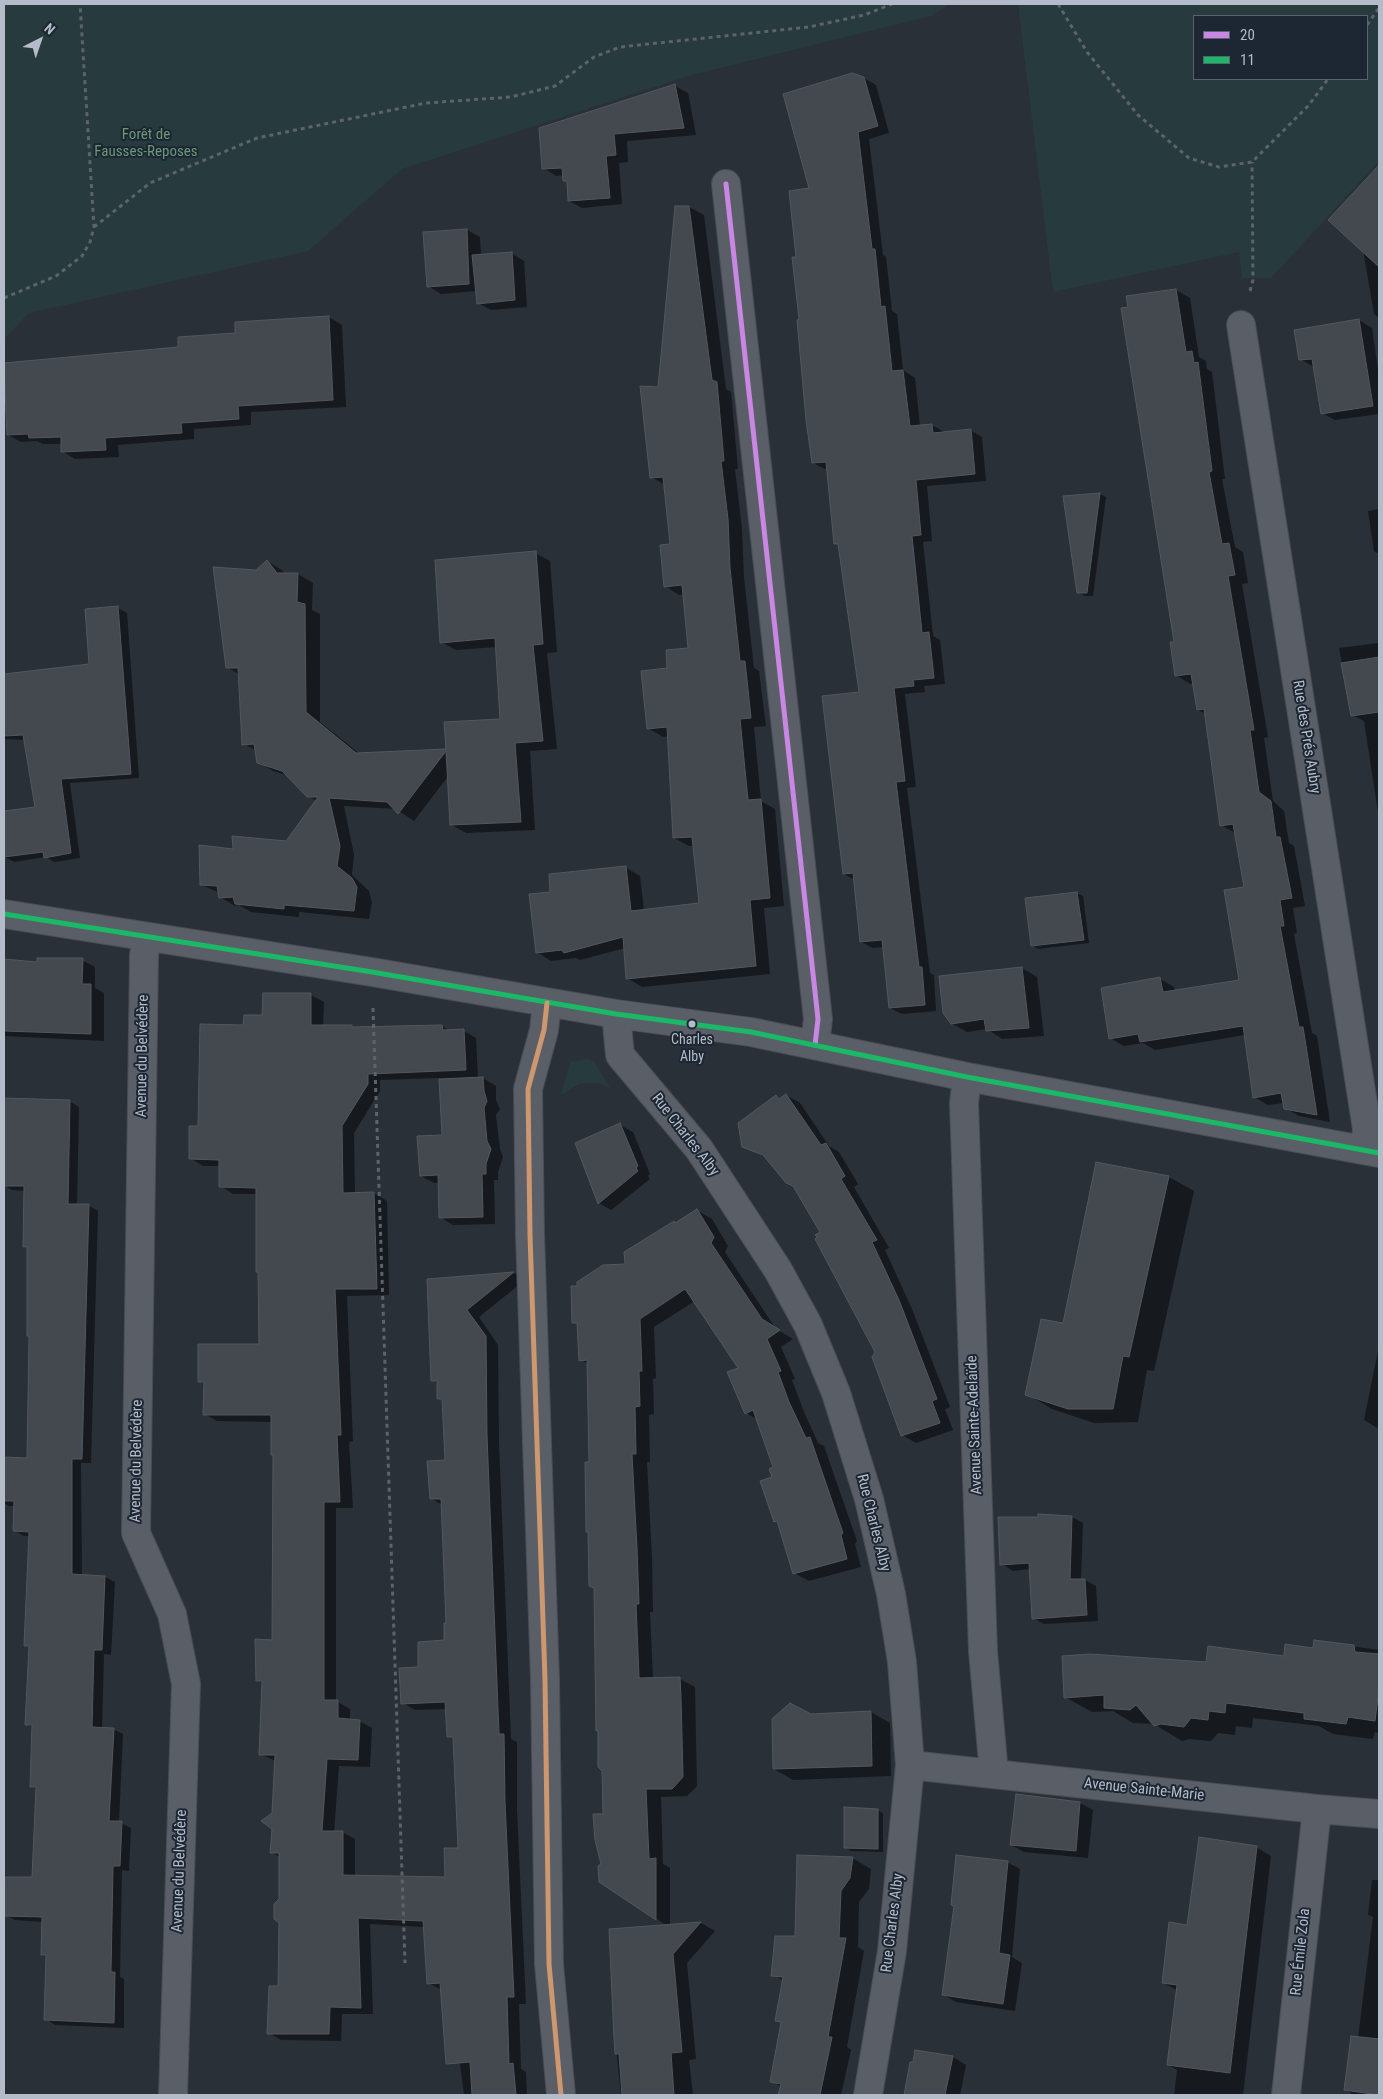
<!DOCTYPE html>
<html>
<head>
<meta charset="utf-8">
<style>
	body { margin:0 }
	#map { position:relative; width:1383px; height:2099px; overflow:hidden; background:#2a3038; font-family:"Roboto Condensed",sans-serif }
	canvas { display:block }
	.frame { position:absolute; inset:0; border:5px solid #b4bcc9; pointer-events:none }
	.legend { position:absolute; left:1193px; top:15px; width:175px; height:65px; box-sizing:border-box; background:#1d2633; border:1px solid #59626f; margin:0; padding:6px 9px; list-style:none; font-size:15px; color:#b4bcc9 }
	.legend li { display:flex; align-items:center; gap:10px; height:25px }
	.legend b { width:25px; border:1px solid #59626f }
	.north { position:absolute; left:15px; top:15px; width:50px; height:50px; -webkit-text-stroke:4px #1d2633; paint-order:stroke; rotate:41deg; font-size:14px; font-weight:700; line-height:20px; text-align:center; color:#b4bcc9 }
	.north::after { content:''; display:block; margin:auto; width:18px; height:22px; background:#b4bcc9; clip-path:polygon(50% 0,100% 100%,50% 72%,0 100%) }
</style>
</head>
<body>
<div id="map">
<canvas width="1383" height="2099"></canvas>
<div class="frame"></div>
<ul class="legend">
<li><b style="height:6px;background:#c787e3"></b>20</li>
<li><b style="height:6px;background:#1ab867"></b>11</li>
</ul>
<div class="north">N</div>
</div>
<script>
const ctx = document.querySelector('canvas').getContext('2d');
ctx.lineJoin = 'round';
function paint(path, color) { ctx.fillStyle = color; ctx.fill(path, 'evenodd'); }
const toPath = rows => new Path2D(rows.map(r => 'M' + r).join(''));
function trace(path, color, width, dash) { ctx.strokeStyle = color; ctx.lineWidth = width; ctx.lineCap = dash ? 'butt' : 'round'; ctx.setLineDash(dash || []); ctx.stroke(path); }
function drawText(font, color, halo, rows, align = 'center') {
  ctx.font = font + ' "Roboto Condensed",sans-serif'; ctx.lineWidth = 4; ctx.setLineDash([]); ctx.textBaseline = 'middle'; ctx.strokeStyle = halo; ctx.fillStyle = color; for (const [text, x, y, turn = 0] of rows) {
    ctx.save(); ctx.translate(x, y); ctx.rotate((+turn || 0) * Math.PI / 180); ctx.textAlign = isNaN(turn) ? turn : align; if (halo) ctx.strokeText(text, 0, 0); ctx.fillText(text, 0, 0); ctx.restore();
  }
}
paint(toPath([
	[4,4,949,4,931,16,692,75,402,169,308,251,29,313,4,339],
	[1018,4,1379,4,1379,161,1271,278,1242,278,1239,252,1053,292],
	[1194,16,1367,16,1367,79,1194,79],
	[587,1059,594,1061,610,1088,598,1083,581,1083,561,1095,570,1062]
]), '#273a3e');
paint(toPath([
	[864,78,876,85,889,133,869,139,883,255,886,257,892,311,897,314,903,370,915,378,920,426,932,425,944,432,970,430,982,437,986,481,927,486,932,541,923,542,933,636,940,640,945,684,924,686,925,692,905,694,916,787,907,788,930,973,934,975,936,1011,902,1014,890,1008,884,947,873,948,861,942,855,880,844,874,861,693,840,546,835,544,828,469,825,469,813,463,798,258,810,189],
	[675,86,688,93,696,135,627,141,628,162,619,163,622,204,582,208,569,201,568,182,564,180,564,175,556,176,544,168],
	[1379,166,1379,318,1374,314,1363,250,1330,220],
	[676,207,689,207,704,215,726,389,731,392,738,469,735,469,742,529,744,577,754,668,759,671,766,726,754,727,761,801,775,809,784,906,764,908,770,974,642,987,627,978,625,948,580,960,576,958,551,961,537,952,551,893,625,867,640,876,644,910,700,904,694,846,689,846,674,838,669,736,663,737,648,728,669,669,690,649,684,594,679,595,665,586,671,545,665,485,651,477],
	[467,230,480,237,481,256,511,253,524,261,527,307,491,310,478,303,477,291,441,294,428,286,424,233],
	[1176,290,1190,298,1199,357,1206,361,1207,369,1212,372,1225,479,1222,479,1235,547,1243,552,1248,583,1242,584,1268,737,1264,738,1273,801,1284,811,1289,843,1294,846,1305,906,1293,908,1297,933,1294,934,1312,1033,1317,1036,1330,1122,1299,1116,1285,1108,1284,1103,1268,1105,1254,1097,1245,1035,1155,1050,1143,1043,1124,1046,1110,1038,1160,979,1174,987,1175,991,1240,981,1246,888,1235,833,1221,825,1206,714,1198,710,1193,683,1190,684,1176,675],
	[329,317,342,325,346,407,251,412,251,425,194,429,194,439,118,445,119,457,75,459,62,451,62,444,43,444,37,441,21,442,8,435,4,364,180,349,236,334],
	[1359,320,1372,328,1379,376,1379,414,1335,420,1322,413,1314,367,1300,359],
	[1100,494,1106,497,1093,596,1085,596,1078,592,1065,497],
	[1379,509,1379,554,1374,551,1368,511],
	[535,553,550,561,557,652,547,653,557,749,530,751,535,830,466,833,452,825,449,775,414,821,396,809,344,806,354,855,352,875,369,891,372,903,369,919,299,912,299,917,251,912,239,905,235,906,220,897,220,893,202,885,234,850,287,842,317,801,308,796,289,776,273,771,258,762,257,751,244,744,240,675,227,667,257,571,267,561,282,570,285,574,298,574,313,583,312,610,320,614,320,722,360,754,447,750,502,720,497,647,456,650,441,642],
	[118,608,127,613,139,778,70,783,80,858,54,862,46,857,14,862,5,857,4,813,37,808,25,740,4,739,4,678,90,665],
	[1379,643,1379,819,1364,721,1352,715,1339,648],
	[1077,893,1083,896,1089,943,1038,949,1032,945],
	[4,960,38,964,82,960,95,967,95,988,104,993,104,1041,4,1036],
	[1022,968,1037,977,1044,1036,1002,1039,987,1029,967,1032,951,1023],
	[264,994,311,995,324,1002,323,1026,352,1026,356,1028,442,1026,450,1031,464,1031,476,1038,478,1078,483,1078,496,1086,496,1100,500,1109,496,1115,500,1149,503,1157,498,1172,498,1180,494,1180,495,1224,453,1225,440,1217,439,1183,434,1183,421,1176,443,1137,440,1078,380,1080,380,1091,354,1133,355,1194,374,1193,387,1201,389,1295,347,1296,353,1441,349,1442,353,1508,336,1508,336,1701,350,1709,350,1720,359,1721,372,1728,370,1767,339,1766,334,1832,342,1832,355,1839,355,1877,446,1879,459,1849,455,1740,449,1736,447,1709,415,1710,403,1703,419,1668,445,1641,448,1624,442,1505,432,1499,446,1462,444,1401,439,1398,438,1384,432,1380,429,1280,514,1273,525,1280,479,1317,498,1345,499,1443,511,1739,517,1742,517,1810,526,2004,519,2004,521,2069,526,2072,527,2095,464,2095,452,2002,442,1990,428,1983,424,1927,370,1924,373,2014,342,2014,341,2041,281,2040,269,2033,279,1987,280,1857,271,1852,276,1761,260,1754,263,1684,257,1680,274,1641,274,1455,272,1422,217,1421,205,1414,205,1384,200,1381,260,1346,259,1273,257,1272,257,1194,233,1194,221,1186,221,1166,203,1166,190,1158,200,1127,245,1026,264,1017],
	[786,1095,800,1103,829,1146,839,1152,858,1184,854,1187,889,1248,885,1250,912,1309,950,1407,945,1409,953,1430,916,1443,902,1435,876,1352,822,1233,795,1187,768,1158,743,1146,777,1096,781,1099],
	[4,1099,69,1101,79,1107,77,1205,88,1205,98,1211,91,1463,81,1463,82,1576,105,1577,115,1582,111,1655,104,1654,102,1729,113,1729,123,1734,119,1822,131,1828,129,1871,122,1870,120,1977,124,1979,124,2028,55,2025,46,2019,47,1957,42,1955,43,1922,15,1920,5,1915,33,1879,37,1790,31,1786,34,1728,26,1724,30,1648,25,1645,30,1536,24,1536,15,1531,15,1506,9,1506,4,1503,4,1459,28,1459,30,1337,28,1335,29,1249,25,1247,25,1191,12,1190,4,1185],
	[620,1125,633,1132,650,1174,648,1176,650,1179,611,1210,599,1203],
	[1169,1177,1194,1191,1154,1371,1147,1370,1138,1422,1094,1423,1052,1409,1027,1394,1064,1325],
	[698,1211,712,1219,728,1246,725,1252,776,1329,793,1339,781,1347,795,1379,792,1380,804,1412,818,1443,824,1446,857,1541,855,1544,861,1567,809,1581,794,1573,779,1523,775,1521,773,1477,775,1467,758,1420,746,1413,740,1368,695,1301,654,1327,656,1378,653,1379,654,1414,649,1415,650,1462,647,1462,652,1558,653,1612,650,1612,653,1679,680,1679,695,1687,697,1786,687,1796,661,1797,663,1864,670,1868,670,1925,701,1923,715,1931,687,1963,696,2059,689,2060,693,2095,621,2095,615,2038,667,1926,601,1881,605,1815,588,1364,581,1360,579,1325,573,1322,579,1288,626,1265,676,1224],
	[1379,1346,1379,1429,1364,1420],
	[1072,1517,1083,1523,1081,1580,1085,1580,1096,1586,1098,1621,1044,1624,1033,1618,1030,1569,1013,1571,1002,1564],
	[1315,1641,1379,1650,1379,1733,1375,1732,1373,1739,1333,1734,1319,1726,1253,1718,1252,1728,1236,1726,1235,1735,1218,1733,1211,1741,1189,1739,1182,1741,1154,1724,1133,1723,1113,1711,1092,1712,1065,1697,1207,1664,1285,1658,1314,1649],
	[871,1712,890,1723,891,1776,793,1780,774,1769,810,1715],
	[1017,1796,1080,1803,1093,1810,1088,1858,1024,1852,1011,1845],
	[877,1810,883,1813,883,1852,851,1851,845,1847],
	[1256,1847,1271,1856,1243,2095,1174,2095,1177,2070,1168,2065,1178,1991,1164,1983,1188,1926],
	[852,1858,871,1869,869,1889,859,1902,858,1947,864,1951,847,2047,851,2050,841,2095,778,2095,780,2086,772,2081,782,2024,777,2020,784,1981,773,1975,796,1938],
	[1007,1862,1020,1869,1012,1957,1022,1963,1015,2011,956,2002,944,1995],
	[1372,1880,1379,1880,1379,2095,1351,2095,1351,2093,1346,2089,1358,2038,1373,1917,1368,1915],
	[953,2057,966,2065,960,2095,913,2095]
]), '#0007');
const building = toPath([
	[852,73,864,77,878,126,858,132,872,249,875,249,881,307,885,306,892,371,903,370,910,426,932,424,933,433,971,429,975,474,916,480,921,535,912,536,922,633,929,632,934,678,913,680,914,686,894,688,905,781,896,782,919,967,922,967,925,1005,889,1008,882,940,860,942,853,873,843,874,822,696,859,692,838,544,834,544,826,462,812,463,806,420,797,320,799,319,792,257,796,257,789,191,809,188,783,94,852,73],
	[675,84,684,128,614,134,616,155,606,156,610,198,568,201,567,181,563,181,562,168,542,169,539,128,675,84],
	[1379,165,1379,267,1328,220,1379,165],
	[675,206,689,206,712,380,717,382,724,461,721,461,728,519,730,568,740,661,745,661,751,718,740,719,748,800,761,799,770,898,750,900,756,966,626,979,623,937,564,953,562,950,536,953,529,894,550,892,549,874,626,866,631,911,699,903,692,837,673,838,667,727,647,729,641,671,667,668,666,650,688,648,682,585,664,587,660,545,670,544,663,477,650,478,640,386,658,387,675,206],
	[467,229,469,284,427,287,423,232,467,229],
	[512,252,515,300,477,304,472,255,512,252],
	[1176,289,1186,352,1192,351,1194,363,1198,362,1212,471,1209,472,1222,544,1229,543,1235,575,1228,576,1254,730,1250,730,1259,792,1271,801,1276,837,1280,837,1292,898,1280,900,1284,926,1280,926,1299,1027,1303,1027,1317,1115,1284,1109,1281,1093,1253,1098,1243,1026,1140,1042,1138,1034,1109,1039,1101,988,1160,977,1163,992,1239,980,1224,890,1244,887,1233,824,1220,826,1204,709,1197,710,1191,674,1175,676,1170,642,1174,642,1121,308,1128,307,1126,296,1176,289],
	[329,316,333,400,238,406,239,419,181,423,182,433,105,438,106,450,61,452,61,437,29,438,28,434,7,435,4,363,178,347,178,337,235,333,235,322,329,316],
	[1359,319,1373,406,1321,414,1312,359,1299,360,1294,330,1359,319],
	[1100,493,1087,593,1077,593,1063,496,1100,493],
	[536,551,543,644,533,645,543,741,515,743,521,822,450,825,446,751,398,814,387,802,329,798,340,846,337,866,352,878,357,887,354,911,284,905,284,909,235,904,233,897,219,898,217,886,200,885,199,845,233,849,232,836,286,841,318,797,307,797,282,771,257,763,254,744,242,745,238,668,226,668,213,567,256,570,267,560,277,573,298,573,297,602,305,604,306,712,356,753,446,749,444,722,500,719,495,638,440,643,435,560,536,551],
	[118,606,131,774,61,779,71,853,44,858,43,852,4,857,4,811,35,807,23,735,4,736,4,674,89,664,85,609,118,606],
	[1379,657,1379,712,1351,716,1341,663,1379,657],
	[1077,892,1084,940,1031,946,1025,898,1077,892],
	[37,958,83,958,82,984,91,984,91,1034,4,1031,4,959,37,962,37,958],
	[1022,967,1029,1028,986,1031,984,1019,951,1024,943,1013,939,976,1022,967],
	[263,993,311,993,311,1025,352,1025,352,1027,442,1025,443,1030,464,1029,466,1070,368,1074,368,1084,342,1126,343,1193,374,1192,377,1289,335,1289,341,1435,337,1435,340,1502,324,1502,324,1700,338,1700,338,1718,360,1720,358,1760,327,1759,322,1831,343,1831,343,1875,445,1877,444,1848,458,1848,453,1737,447,1737,445,1702,401,1704,399,1668,418,1667,418,1642,444,1640,444,1623,446,1623,441,1499,430,1499,427,1461,445,1460,442,1399,437,1399,437,1381,431,1381,427,1279,514,1272,467,1310,486,1336,487,1436,499,1734,504,1734,505,1802,514,1997,507,1997,509,2064,513,2063,516,2095,472,2095,470,2062,446,2064,440,1983,427,1984,423,1921,358,1918,361,2008,330,2007,329,2034,267,2034,269,1986,278,1986,279,1923,274,1919,274,1904,279,1899,279,1853,270,1853,272,1829,261,1821,272,1813,275,1755,259,1755,262,1681,256,1681,255,1639,272,1640,273,1455,271,1455,271,1415,203,1415,204,1382,198,1382,198,1344,259,1344,258,1272,256,1272,256,1188,219,1187,219,1160,189,1159,189,1126,198,1126,200,1024,243,1025,244,1015,262,1015,263,993],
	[483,1077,484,1091,487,1101,484,1108,487,1141,491,1149,486,1164,486,1174,482,1174,483,1217,439,1218,438,1175,420,1176,417,1136,442,1135,439,1079,483,1077],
	[786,1094,821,1145,826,1143,845,1176,841,1179,877,1240,872,1242,899,1300,937,1399,932,1401,940,1423,901,1436,872,1357,875,1352,815,1239,817,1237,815,1235,820,1232,793,1186,786,1183,763,1155,742,1147,738,1123,776,1095,779,1099,786,1094],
	[4,1098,70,1100,68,1204,89,1204,82,1459,72,1459,72,1574,105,1576,102,1650,94,1650,92,1727,114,1728,109,1821,122,1821,120,1866,113,1866,111,1972,115,1972,114,2023,44,2020,46,1955,41,1955,42,1917,4,1916,5,1877,32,1877,36,1787,30,1787,32,1725,25,1725,29,1646,24,1646,29,1532,13,1531,14,1501,4,1501,4,1457,27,1458,29,1336,27,1336,27,1247,23,1247,24,1186,4,1186,4,1098],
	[620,1123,638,1166,636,1168,638,1171,598,1204,575,1143,620,1123],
	[1096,1162,1169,1176,1129,1357,1123,1356,1113,1409,1068,1409,1025,1395,1041,1319,1063,1323,1096,1162],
	[697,1209,714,1237,711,1243,762,1319,780,1330,767,1339,781,1371,778,1372,789,1402,806,1438,810,1437,843,1533,841,1535,847,1559,793,1574,777,1521,774,1522,760,1481,772,1477,769,1469,773,1467,753,1410,745,1414,727,1372,738,1368,685,1289,640,1319,642,1371,639,1371,640,1406,635,1407,636,1454,632,1454,637,1549,639,1604,636,1604,639,1678,680,1677,681,1698,683,1777,672,1789,646,1789,649,1859,656,1858,656,1920,599,1882,598,1866,601,1864,595,1840,593,1814,603,1814,602,1771,598,1767,598,1731,596,1731,594,1588,589,1586,588,1532,586,1532,585,1462,589,1462,587,1360,579,1361,577,1323,572,1323,571,1286,577,1286,577,1282,603,1265,625,1264,624,1252,674,1221,675,1223,697,1209],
	[1038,1514,1072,1516,1070,1579,1085,1579,1087,1615,1032,1619,1029,1563,1000,1565,998,1517,1038,1517,1038,1514],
	[1314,1640,1354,1645,1355,1652,1379,1654,1379,1689,1375,1721,1348,1717,1346,1724,1304,1719,1304,1713,1226,1703,1225,1713,1209,1711,1208,1720,1191,1718,1184,1727,1161,1724,1154,1726,1136,1705,1130,1710,1104,1708,1104,1695,1064,1698,1062,1656,1090,1654,1206,1662,1208,1646,1284,1656,1285,1644,1313,1648,1314,1640],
	[790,1703,811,1714,871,1711,872,1766,773,1769,772,1719,790,1703],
	[1016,1794,1080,1802,1076,1851,1010,1845,1016,1794],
	[844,1807,878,1809,878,1849,844,1848,844,1807],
	[1199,1837,1257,1846,1230,2073,1167,2065,1177,1985,1162,1983,1169,1922,1187,1925,1199,1837],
	[797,1855,853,1857,850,1878,841,1891,839,1938,846,1938,828,2037,832,2037,820,2095,778,2095,781,2084,770,2082,781,2022,775,2021,783,1977,771,1976,775,1936,795,1936,797,1855],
	[956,1855,1008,1861,999,1953,1010,1955,1003,2004,942,1995,954,1906,951,1905,956,1855],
	[701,1922,673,1954,682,2052,671,2053,674,2095,622,2095,619,2054,615,2054,614,2038,609,1929,701,1922],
	[1351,2036,1379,2039,1379,2095,1344,2090,1351,2036],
	[915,2050,953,2056,945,2095,904,2095,910,2062,913,2062,915,2050]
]);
paint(building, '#444950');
trace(building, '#52575f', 1);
const minor = toPath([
	[726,184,818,1019,815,1045],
	[1241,325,1367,1129,1365,1150],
	[4,914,372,972,616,1014,751,1032,967,1077,1379,1153],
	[147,937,144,955,136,1533,172,1614,186,1684,173,2095],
	[547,1003,544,1030,528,1089,530,1235,545,1680,549,1964,561,2095],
	[616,1014,620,1055,699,1149,778,1270,808,1325,836,1393,869,1499,891,1594,902,1662,910,1765,892,1951,868,2095],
	[967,1077,964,1103,983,1651,994,1774],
	[910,1765,1317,1809,1379,1814],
	[1286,2095,1317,1809]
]);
trace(minor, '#484c53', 30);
trace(toPath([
	[1058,4,1087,52,1138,115,1189,158,1219,167,1252,162,1309,105,1328,79],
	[1367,25,1379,8],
	[94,227,150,183,257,138,426,103,511,97,555,86,594,57,620,47,809,27,864,15,892,4],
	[1250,291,1253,280,1252,162],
	[4,298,56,276,82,256,90,242,94,227,80,4],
	[373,1008,405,1963]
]), '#5d636a', 3, [4, 4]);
trace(minor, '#5a5e66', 28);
trace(toPath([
	[726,184,818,1019,815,1045]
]), '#c787e3', 5);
trace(toPath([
	[4,914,372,972,616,1014,751,1032,967,1077,1379,1153]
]), '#1ab867', 5);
trace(toPath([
	[547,1003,544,1030,528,1089,530,1235,545,1680,549,1964,561,2095]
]), '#cd976f', 5);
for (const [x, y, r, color] of [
	[692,1024,4.5,"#b4bcc9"]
]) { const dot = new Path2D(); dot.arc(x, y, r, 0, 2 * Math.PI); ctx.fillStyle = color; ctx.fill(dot); trace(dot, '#1d2633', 2); }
drawText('14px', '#b4bcc9', '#1d2633', [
	["Charles",692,1040],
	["Alby",692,1057]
]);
drawText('15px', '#6b9a76', '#1d2633', [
	["Forêt de",146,135],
	["Fausses-Reposes",146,152]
]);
drawText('15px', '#b4bcc9', '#1d2633', [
	["Rue des Prés Aubry",1306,737,81],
	["Avenue du Belvédère",143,1056,-89],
	["Rue Charles Alby",685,1135,52],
	["Avenue Sainte-Adelaïde",975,1425,-92],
	["Avenue du Belvédère",137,1461,-89],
	["Rue Charles Alby",873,1523,76],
	["Avenue Sainte-Marie",1144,1790,6],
	["Avenue du Belvédère",180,1871,-88],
	["Rue Charles Alby",893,1923,-83],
	["Rue Émile Zola",1301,1952,-84]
]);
</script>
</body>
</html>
